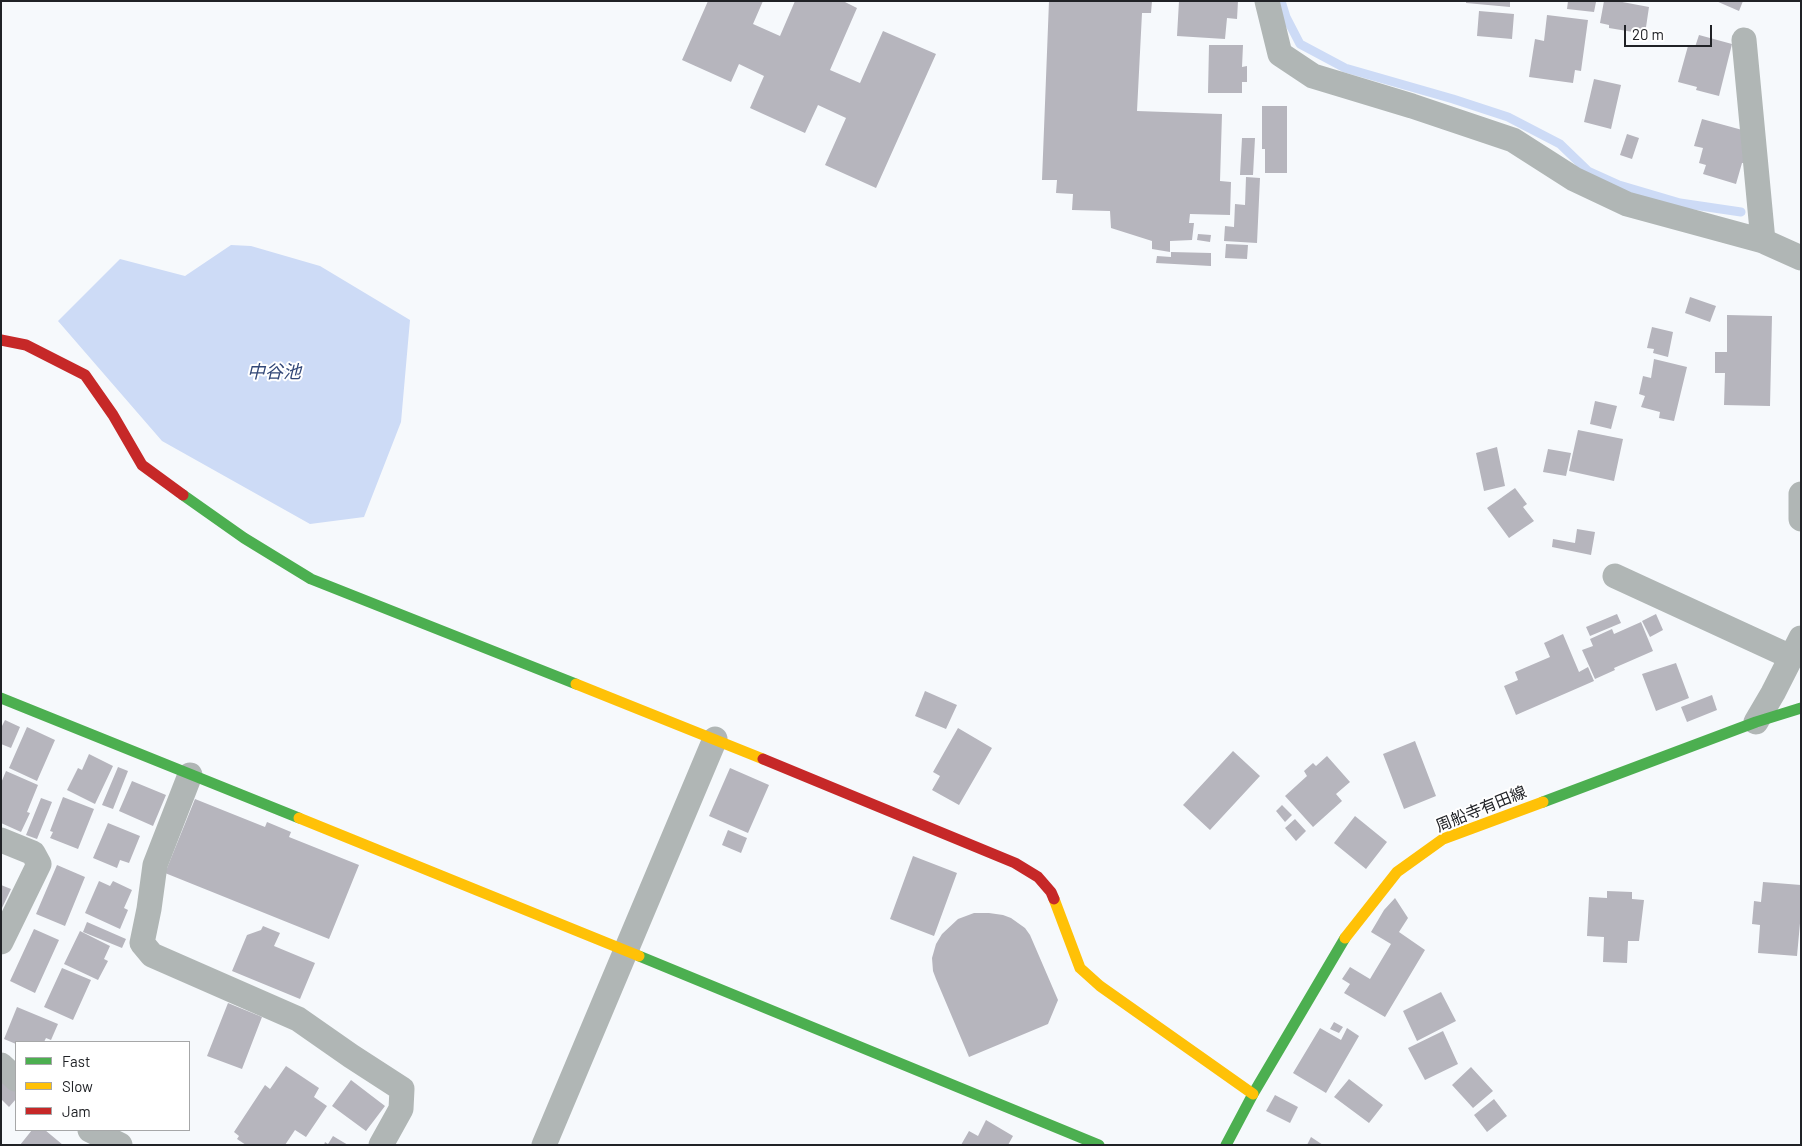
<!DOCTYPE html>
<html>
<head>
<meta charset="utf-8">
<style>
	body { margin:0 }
	#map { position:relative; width:1802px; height:1146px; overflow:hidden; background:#f6f9fc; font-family:Barlow,sans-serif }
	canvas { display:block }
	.frame { position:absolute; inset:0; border:2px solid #202226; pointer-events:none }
	.legend { position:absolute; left:15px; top:1041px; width:175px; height:90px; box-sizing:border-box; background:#fff; border:1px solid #a6a7a8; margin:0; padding:6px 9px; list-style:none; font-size:15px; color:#202226 }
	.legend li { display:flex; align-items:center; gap:10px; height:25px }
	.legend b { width:25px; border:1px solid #a6a7a8 }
	.scale { position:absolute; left:1624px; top:25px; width:88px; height:22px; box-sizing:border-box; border:2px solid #202226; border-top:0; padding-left:6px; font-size:15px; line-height:18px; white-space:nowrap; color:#202226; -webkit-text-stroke:4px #fff; paint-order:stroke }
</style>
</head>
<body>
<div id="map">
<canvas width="1802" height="1146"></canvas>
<div class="frame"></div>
<ul class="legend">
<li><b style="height:6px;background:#4caf50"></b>Fast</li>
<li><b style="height:6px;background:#ffc107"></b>Slow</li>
<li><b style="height:6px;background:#c62828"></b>Jam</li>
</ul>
<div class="scale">20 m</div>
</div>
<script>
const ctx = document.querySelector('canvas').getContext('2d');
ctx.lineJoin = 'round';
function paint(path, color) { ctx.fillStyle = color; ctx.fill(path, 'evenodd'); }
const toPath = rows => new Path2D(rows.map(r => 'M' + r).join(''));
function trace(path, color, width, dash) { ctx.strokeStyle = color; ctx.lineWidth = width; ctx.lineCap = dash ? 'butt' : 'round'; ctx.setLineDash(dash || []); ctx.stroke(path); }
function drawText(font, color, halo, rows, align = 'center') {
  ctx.font = font + ' Barlow,"Noto Sans JP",sans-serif'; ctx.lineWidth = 4; ctx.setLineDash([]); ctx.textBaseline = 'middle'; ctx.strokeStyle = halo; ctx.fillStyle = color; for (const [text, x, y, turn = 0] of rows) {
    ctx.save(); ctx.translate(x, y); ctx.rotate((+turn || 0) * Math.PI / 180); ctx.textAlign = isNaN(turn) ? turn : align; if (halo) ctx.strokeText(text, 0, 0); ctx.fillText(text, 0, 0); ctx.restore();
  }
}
paint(toPath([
	[231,245,251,246,320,266,410,320,401,422,364,517,310,524,162,441,58,321,120,259,185,276]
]), '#cddbf6');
trace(toPath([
	[1281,1,1286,17,1300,44,1345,68,1453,99,1508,117,1560,144,1588,171,1619,185,1680,203,1741,212]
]), '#cddbf6', 9);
paint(toPath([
	[708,1,763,1,753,24,780,36,795,1,843,1,857,8,830,70,860,83,883,31,936,54,876,188,825,165,846,118,818,105,805,133,750,108,764,76,739,64,731,82,682,60],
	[1049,1,1152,1,1151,13,1142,13,1137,111,1222,114,1220,181,1231,182,1230,215,1190,214,1189,223,1194,223,1192,240,1170,241,1170,252,1152,249,1152,241,1111,228,1110,211,1072,210,1073,194,1056,193,1057,180,1042,180],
	[1179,1,1238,1,1237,19,1227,18,1225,39,1177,36],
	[1466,1,1510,1,1510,7,1466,3],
	[1568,1,1596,2,1594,12,1567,9],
	[1604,1,1617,1,1649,7,1645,34,1609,28,1609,25,1600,23],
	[1716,1,1743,1,1739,11],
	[1479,11,1514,14,1512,39,1477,36],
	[1547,15,1588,20,1581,71,1575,70,1573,83,1529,77,1535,39,1544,41],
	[1699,35,1732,44,1719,96,1696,90,1697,87,1678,82,1688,46,1695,47],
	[1209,45,1243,45,1242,67,1247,66,1247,82,1242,82,1242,93,1208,93],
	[1594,79,1621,85,1611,129,1584,122],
	[1262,106,1287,106,1287,173,1265,173,1265,149,1262,149],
	[1702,119,1746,131,1744,163,1742,163,1736,184,1703,174,1706,165,1699,163,1703,148,1694,146],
	[1627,134,1639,138,1632,159,1620,155],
	[1242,138,1255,138,1253,175,1240,175],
	[1246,177,1260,178,1257,243,1224,241,1225,226,1234,227,1235,204,1245,205],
	[1198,234,1211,235,1210,242,1197,240],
	[1226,244,1248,245,1247,259,1225,258],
	[1171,252,1211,253,1211,266,1156,263,1157,256,1171,257],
	[1690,297,1716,306,1710,322,1685,313],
	[1727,315,1772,316,1770,406,1724,405,1725,373,1715,373,1715,352,1727,352],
	[1652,327,1673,332,1668,357,1653,353,1654,349,1647,348],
	[1654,359,1687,367,1674,421,1659,418,1660,412,1641,407,1645,396,1639,394,1643,376,1651,378],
	[1595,401,1617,406,1611,429,1590,424],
	[1578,430,1623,439,1614,481,1569,471],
	[1497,447,1505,486,1484,491,1476,453],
	[1548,449,1571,453,1566,476,1543,472],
	[1515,488,1527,504,1523,507,1534,521,1509,538,1487,508],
	[1577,529,1595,532,1591,555,1552,547,1553,539,1575,543],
	[1617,614,1621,623,1590,636,1586,627],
	[1656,614,1663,630,1650,637,1642,621],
	[1641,622,1653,651,1614,668,1615,670,1595,679,1582,650,1593,646,1590,639,1612,629,1614,634],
	[1563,634,1579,672,1588,667,1594,681,1516,715,1504,686,1518,680,1515,672,1550,657,1544,643],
	[1676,663,1689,698,1656,711,1642,674],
	[925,691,957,705,946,729,915,716],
	[1712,695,1717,710,1687,722,1681,707],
	[5,720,20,727,11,748,1,744,1,728],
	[27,727,55,740,37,781,9,768],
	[958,728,992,748,959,805,932,790,940,776,933,772],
	[1415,741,1436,796,1404,809,1383,754],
	[1233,751,1260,776,1210,830,1183,805],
	[89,754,113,766,95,804,67,790,78,768,82,770],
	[1327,756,1350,782,1336,794,1342,801,1313,827,1285,796,1307,776,1304,771,1313,763,1316,766],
	[118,767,128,771,113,809,102,805],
	[730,768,769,785,748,833,709,816],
	[6,771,38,785,27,812,30,813,21,832,1,823,1,783],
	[132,781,166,795,153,826,119,811],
	[63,797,94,809,78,849,50,838,53,832,50,831],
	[41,798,52,802,37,839,26,835],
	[195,799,265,827,267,822,291,832,289,837,359,865,329,939,165,873],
	[1282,805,1292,815,1285,822,1276,811],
	[1355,816,1387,842,1366,869,1334,843],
	[1295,819,1306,831,1296,841,1285,828],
	[108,823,140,836,129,863,120,860,117,868,93,858],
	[728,830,747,838,741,853,722,845],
	[913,856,957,873,934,936,890,919],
	[57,865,85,877,65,926,36,914],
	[99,881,110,886,113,881,132,890,124,908,128,910,120,929,85,913],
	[1763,882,1801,885,1801,912,1797,956,1758,953,1760,925,1752,924,1754,901,1761,902],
	[1,885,11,889,1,910],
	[1607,891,1632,892,1632,899,1644,900,1639,941,1628,941,1627,963,1603,962,1604,937,1587,936,1589,897,1607,898],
	[1395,898,1408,918,1399,932,1425,950,1385,1017,1344,993,1350,984,1342,979,1350,967,1370,979,1391,944,1371,932,1384,910],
	[974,913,989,913,1003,915,1011,918,1025,928,1030,935,1058,1000,1048,1024,969,1057,936,979,933,971,932,958,936,944,942,934,958,919],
	[87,922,126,939,122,948,83,932],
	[263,926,280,933,274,946,315,963,300,999,232,971,247,935,261,930],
	[34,929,59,940,35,993,10,981],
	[80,931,110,946,104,959,108,961,98,980,64,964],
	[62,968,91,980,73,1020,44,1007],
	[1441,992,1456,1021,1417,1041,1403,1011],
	[228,1003,262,1017,242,1069,207,1056],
	[17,1007,58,1024,51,1040,46,1038,44,1042,16,1042,16,1044,4,1039],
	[1334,1022,1343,1027,1339,1033,1330,1029],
	[1320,1028,1341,1040,1347,1028,1359,1036,1326,1093,1293,1073],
	[1443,1031,1458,1064,1425,1080,1408,1048],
	[286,1066,319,1088,314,1097,327,1106,306,1137,295,1130,285,1145,246,1145,237,1139,239,1136,234,1132,265,1085,270,1089],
	[1471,1067,1493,1091,1473,1108,1452,1085],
	[1,1077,16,1092,16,1099,9,1107,1,1099],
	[1349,1079,1383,1105,1369,1123,1334,1097],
	[351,1080,385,1106,366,1131,332,1106],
	[1275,1095,1298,1107,1290,1123,1266,1111],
	[1494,1099,1507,1116,1487,1132,1474,1115],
	[986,1120,1013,1136,1008,1145,961,1145,969,1131,978,1136],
	[32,1130,45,1130,63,1145,20,1145],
	[333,1136,348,1145,324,1145,325,1142,328,1144],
	[1311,1137,1323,1145,1307,1145]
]), '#b6b5bd');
trace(toPath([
	[1267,1,1280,54,1313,76,1412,106,1513,140,1574,179,1627,204,1763,241,1801,258],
	[1744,40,1763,241],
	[1801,494,1801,519],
	[1615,576,1791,657],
	[1756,722,1773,693,1801,638],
	[190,775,155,865,149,909,142,943,152,955,298,1019,351,1056,402,1089,401,1109,381,1145],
	[1,840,33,853,39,864,1,942],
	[1,1065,16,1079],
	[90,1130,120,1145],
	[544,1145,715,739]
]), '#b0b6b5', 25);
trace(toPath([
	[183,495,244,538,311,579,576,684],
	[1,698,299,818],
	[1543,802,1756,722,1801,708],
	[639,956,1099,1145],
	[1226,1145,1253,1094,1345,938]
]), '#4caf50', 11);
trace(toPath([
	[576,684,763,759],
	[299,818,639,956],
	[1054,899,1080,968,1100,986,1253,1094],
	[1345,938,1397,872,1443,839,1543,802]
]), '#ffc107', 11);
trace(toPath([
	[1,340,26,345,85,375,113,415,142,465,183,495],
	[763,759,1015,863,1038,877,1051,892,1054,899]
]), '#c62828', 11);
drawText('16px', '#202226', '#fff', [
	["周船寺有田線",1481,809,-22]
]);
drawText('italic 18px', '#324777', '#fff', [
	["中谷池",274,372]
]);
</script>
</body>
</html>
